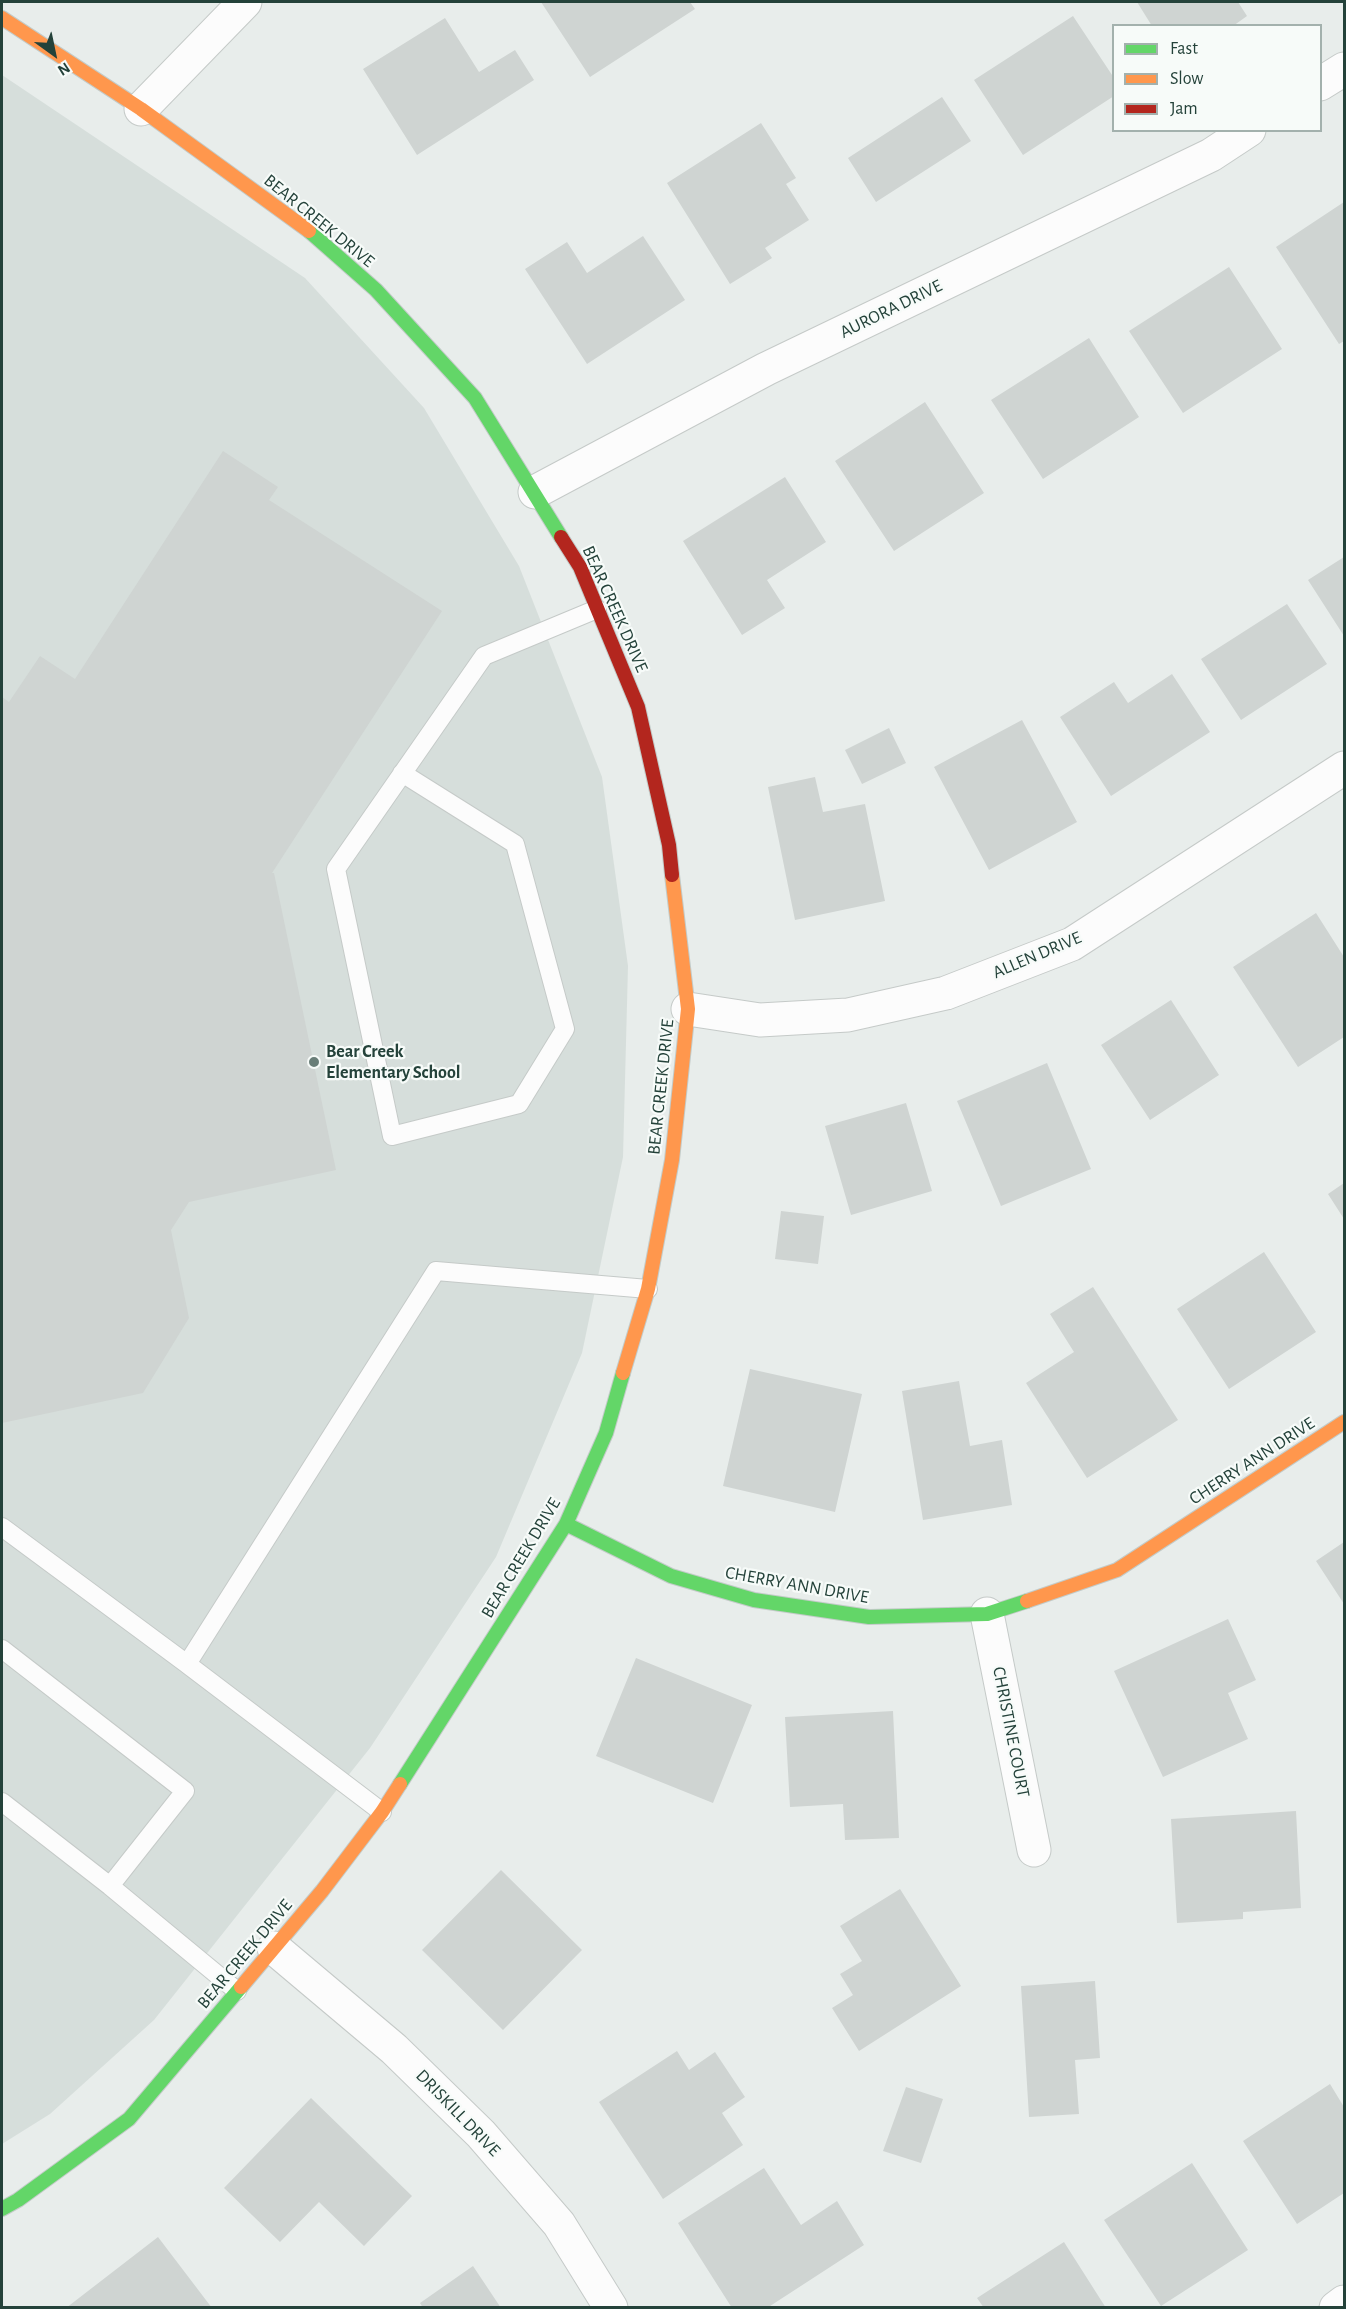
<!DOCTYPE html>
<html>
<head>
<meta charset="utf-8">
<style>
	body { margin:0 }
	#map { position:relative; width:1346px; height:2309px; overflow:hidden; background:#e8edeb; font-family:"Alegreya Sans",sans-serif }
	canvas { display:block }
	.frame { position:absolute; inset:0; border:3px solid #24423a; pointer-events:none }
	.legend { position:absolute; left:1112px; top:24px; width:210px; height:108px; box-sizing:border-box; background:#f7fbf9; border:2px solid #a3b1ad; margin:0; padding:8px 10px; list-style:none; font-size:18px; color:#24423a }
	.legend li { display:flex; align-items:center; gap:12px; height:30px }
	.legend b { width:30px; border:2px solid #a3b1ad }
	.north { position:absolute; left:24px; top:24px; width:60px; height:60px; -webkit-text-stroke:4px #f7fbf9; paint-order:stroke; rotate:147deg; font-size:16px; font-weight:700; line-height:24px; text-align:center; color:#24423a }
	.north::after { content:''; display:block; margin:auto; width:21px; height:27px; background:#24423a; clip-path:polygon(50% 0,100% 100%,50% 72%,0 100%) }
</style>
</head>
<body>
<div id="map">
<canvas width="1346" height="2309"></canvas>
<div class="frame"></div>
<ul class="legend">
<li><b style="height:8px;background:#63d668"></b>Fast</li>
<li><b style="height:8px;background:#ff974d"></b>Slow</li>
<li><b style="height:8px;background:#b3261e"></b>Jam</li>
</ul>
<div class="north">N</div>
</div>
<script>
const ctx = document.querySelector('canvas').getContext('2d');
ctx.lineJoin = 'round';
function paint(path, color) { ctx.fillStyle = color; ctx.fill(path, 'evenodd'); }
const toPath = rows => new Path2D(rows.map(r => 'M' + r).join(''));
function trace(path, color, width, dash) { ctx.strokeStyle = color; ctx.lineWidth = width; ctx.lineCap = dash ? 'butt' : 'round'; ctx.setLineDash(dash || []); ctx.stroke(path); }
function drawText(font, color, halo, rows, align = 'center') {
  ctx.font = font + ' "Alegreya Sans",sans-serif'; ctx.lineWidth = 4.5; ctx.setLineDash([]); ctx.textBaseline = 'middle'; ctx.strokeStyle = halo; ctx.fillStyle = color; for (const [text, x, y, turn = 0] of rows) {
    ctx.save(); ctx.translate(x, y); ctx.rotate((+turn || 0) * Math.PI / 180); ctx.textAlign = isNaN(turn) ? turn : align; if (halo) ctx.strokeText(text, 0, 0); ctx.fillText(text, 0, 0); ctx.restore();
  }
}
paint(toPath([
	[2,75,305,278,424,408,519,566,602,777,628,966,623,1157,582,1353,496,1557,370,1748,154,2020,50,2114,2,2144]
]), '#d6dedb');
paint(toPath([
	[541,2,690,2,695,9,590,77],
	[1137,2,1238,2,1247,16,1233,26,1152,26],
	[1073,16,1114,78,1114,96,1023,155,974,80],
	[445,18,479,72,515,50,534,80,417,155,363,69],
	[942,97,971,141,876,202,848,158],
	[761,123,796,178,786,184,809,220,765,248,772,258,730,284,667,183],
	[1344,202,1344,341,1339,344,1276,247],
	[643,236,685,300,587,364,525,269,567,242,587,273],
	[1229,267,1282,349,1183,413,1129,331],
	[1089,338,1139,417,1043,479,991,400],
	[925,402,984,493,894,551,835,461],
	[223,451,278,487,269,500,442,611,272,873,274,873,336,1170,189,1202,171,1230,189,1318,143,1393,2,1423,2,697,9,702,40,656,75,679],
	[785,477,826,542,767,580,785,608,742,635,683,541],
	[1344,557,1344,636,1308,580],
	[1287,604,1327,664,1241,720,1201,659],
	[1172,674,1210,732,1111,796,1060,717,1114,682,1128,703],
	[1022,720,1077,822,989,870,934,767],
	[889,728,906,763,862,784,845,750],
	[815,777,823,812,865,804,885,901,795,920,768,787],
	[1316,913,1344,957,1344,1037,1298,1067,1233,967],
	[1171,1000,1219,1075,1150,1120,1101,1045],
	[1047,1063,1091,1169,1001,1206,957,1101],
	[906,1103,932,1191,851,1215,825,1126],
	[1344,1183,1344,1219,1328,1194],
	[781,1211,824,1216,818,1264,775,1259],
	[1264,1252,1316,1332,1229,1389,1177,1309],
	[1093,1287,1178,1420,1087,1478,1026,1383,1074,1352,1050,1314],
	[750,1369,862,1394,835,1512,723,1486],
	[959,1381,970,1446,1002,1440,1012,1505,923,1520,902,1391],
	[1344,1542,1344,1604,1316,1561],
	[1228,1619,1256,1680,1228,1693,1248,1739,1163,1777,1114,1671],
	[636,1658,752,1705,713,1803,596,1756],
	[893,1711,899,1838,845,1840,843,1804,790,1807,785,1717],
	[1296,1811,1301,1908,1243,1912,1243,1919,1177,1923,1171,1819],
	[501,1870,582,1950,503,2030,422,1950],
	[900,1889,961,1986,859,2051,832,2008,853,1995,840,1974,862,1961,840,1926],
	[1095,1981,1100,2058,1075,2060,1079,2114,1029,2117,1021,1986],
	[677,2051,689,2070,715,2052,745,2097,722,2113,743,2145,663,2199,599,2102],
	[1330,2084,1344,2107,1344,2193,1297,2224,1243,2141],
	[906,2087,943,2099,921,2163,883,2151],
	[311,2098,412,2196,364,2246,319,2202,280,2242,224,2188],
	[1192,2163,1248,2250,1161,2306,1104,2220],
	[764,2168,801,2225,837,2201,864,2245,767,2308,732,2308,678,2223],
	[158,2237,212,2308,66,2308],
	[1064,2242,1106,2308,984,2308,977,2298],
	[473,2266,501,2308,423,2308,420,2303]
]), '#cfd4d2');
const lane = toPath([
	[402,773,515,844,565,1029,519,1104,392,1136,336,869,484,656,597,609],
	[2,1527,187,1664],
	[2,1649,185,1791,110,1886],
	[2,1802,110,1886,237,1991],
	[382,1812,187,1664,436,1271,648,1289]
]);
const street = toPath([
	[1320,84,1344,69],
	[141,109,245,2],
	[535,492,766,369,1211,155,1249,130],
	[688,1009,760,1020,848,1015,946,993,1072,944,1344,768],
	[987,1614,1034,1850],
	[274,1948,394,2049,481,2134,559,2224,611,2308],
	[1336,2308,1344,2302]
]);
const fast = toPath([
	[309,231,376,290,475,398,561,537],
	[566,1524,671,1576,754,1600,869,1617,987,1614,1027,1601],
	[400,1784,566,1524,606,1433,623,1373],
	[2,2209,18,2200,129,2119,241,1987]
]);
const slow = toPath([
	[2,18,141,109,309,231],
	[623,1373,648,1289,672,1160,688,1009,672,875],
	[1027,1601,1117,1570,1344,1422],
	[241,1987,322,1891,382,1812,400,1784]
]);
const jam = toPath([
	[561,537,580,567,638,707,669,845,672,875]
]);
trace(lane, '#c5cac8', 20);
trace(street, '#c5cac8', 35);
trace(fast, '#c3cbc8', 16);
trace(slow, '#c3cbc8', 16);
trace(jam, '#c3cbc8', 16);
trace(lane, '#fcfcfc', 18);
trace(street, '#fcfcfc', 33);
trace(fast, '#63d668', 14);
trace(slow, '#ff974d', 14);
trace(jam, '#b3261e', 14);
for (const [x, y, r, color] of [
	[314,1062,6,"#697e78"]
]) { const dot = new Path2D(); dot.arc(x, y, r, 0, 2 * Math.PI); ctx.fillStyle = color; ctx.fill(dot); trace(dot, '#f7fbf9', 2); }
drawText('18px', '#24423a', '#f7fbf9', [
	["BEAR CREEK DRIVE",319,221,39],
	["AURORA DRIVE",891,309,-26],
	["BEAR CREEK DRIVE",615,609,66],
	["ALLEN DRIVE",1037,955,-23],
	["BEAR CREEK DRIVE",661,1087,-84],
	["CHERRY ANN DRIVE",1252,1461,-33],
	["BEAR CREEK DRIVE",521,1558,-59],
	["CHERRY ANN DRIVE",797,1585,10],
	["CHRISTINE COURT",1011,1732,79],
	["BEAR CREEK DRIVE",245,1954,-50],
	["DRISKILL DRIVE",458,2113,46]
]);
drawText('bold 18px', '#24423a', '#f7fbf9', [
	["Bear Creek",326,1052],
	["Elementary School",326,1073]
], 'left');
</script>
</body>
</html>
